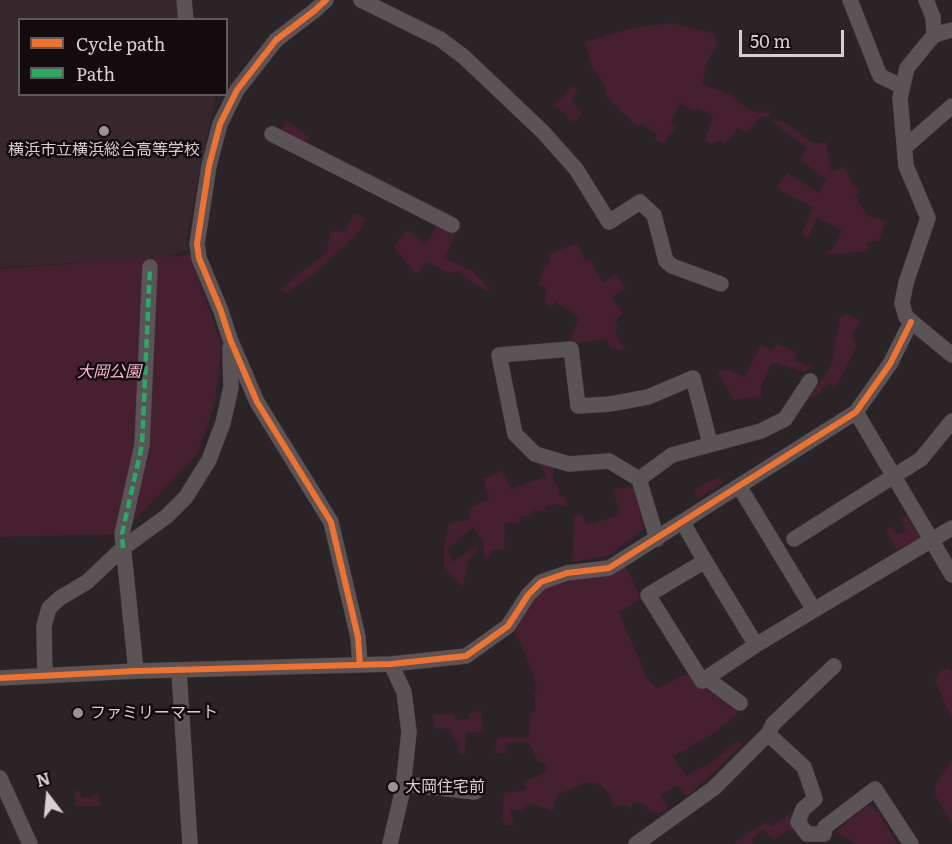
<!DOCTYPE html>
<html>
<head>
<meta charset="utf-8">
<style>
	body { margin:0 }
	#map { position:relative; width:952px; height:844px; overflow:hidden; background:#2b2427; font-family:Literata,serif }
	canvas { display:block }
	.legend { position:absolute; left:18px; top:18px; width:210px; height:78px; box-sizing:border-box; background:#120c0e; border:2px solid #615a5c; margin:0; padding:8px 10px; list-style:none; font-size:18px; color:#d8cfd2 }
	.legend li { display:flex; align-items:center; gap:12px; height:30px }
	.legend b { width:30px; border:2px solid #615a5c }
	.north { position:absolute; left:18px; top:766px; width:60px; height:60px; -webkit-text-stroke:4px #120c0e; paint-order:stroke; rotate:344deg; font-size:16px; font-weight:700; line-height:24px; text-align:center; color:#d8cfd2 }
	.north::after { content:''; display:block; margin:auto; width:21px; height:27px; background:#d8cfd2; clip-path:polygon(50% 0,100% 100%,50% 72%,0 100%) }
	.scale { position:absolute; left:739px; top:30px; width:105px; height:27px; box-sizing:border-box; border:3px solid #d8cfd2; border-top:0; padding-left:8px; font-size:18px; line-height:21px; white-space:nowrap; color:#d8cfd2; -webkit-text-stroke:4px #120c0e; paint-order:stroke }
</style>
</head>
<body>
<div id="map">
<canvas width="952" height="844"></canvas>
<ul class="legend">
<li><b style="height:8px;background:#ef722f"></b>Cycle path</li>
<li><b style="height:8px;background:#26ab63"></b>Path</li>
</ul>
<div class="north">N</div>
<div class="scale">50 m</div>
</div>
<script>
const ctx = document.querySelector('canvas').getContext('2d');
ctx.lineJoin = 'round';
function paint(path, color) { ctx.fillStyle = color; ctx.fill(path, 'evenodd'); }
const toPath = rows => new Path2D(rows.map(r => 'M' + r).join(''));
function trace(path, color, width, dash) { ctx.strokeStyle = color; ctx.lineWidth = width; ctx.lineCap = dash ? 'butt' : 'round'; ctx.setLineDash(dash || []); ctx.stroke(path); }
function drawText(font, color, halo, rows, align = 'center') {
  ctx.font = font + ' Literata,"Noto Sans JP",serif'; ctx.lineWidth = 5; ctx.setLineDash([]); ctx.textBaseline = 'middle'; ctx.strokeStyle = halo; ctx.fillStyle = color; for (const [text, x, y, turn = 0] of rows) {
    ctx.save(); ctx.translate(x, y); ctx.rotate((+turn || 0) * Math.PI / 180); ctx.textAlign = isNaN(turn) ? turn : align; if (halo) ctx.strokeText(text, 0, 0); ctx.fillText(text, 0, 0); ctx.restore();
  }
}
paint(toPath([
	[0,0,178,0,180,19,20,20,20,94,215,95,216,99,201,162,186,242,189,250,161,258,0,267]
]), '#37262c');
paint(toPath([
	[672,23,715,34,717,46,708,60,702,84,731,95,748,109,759,113,769,110,770,116,761,117,746,133,738,128,725,144,720,140,711,144,705,140,713,115,698,108,694,111,680,103,671,123,676,127,663,144,655,139,657,135,642,123,638,127,611,101,604,91,606,88,592,66,585,42,632,28],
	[573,85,578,91,571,100,582,113,578,118,570,122,565,114,553,105,565,95],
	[287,121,310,138,306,143,278,133],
	[771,121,783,121,813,143,826,142,831,171,845,167,852,183,860,191,855,195,867,216,886,220,879,241,867,242,867,251,826,255,835,246,842,230,817,218,808,238,802,234,813,207,786,194,777,186,788,173,819,193,826,179,800,160,807,148],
	[353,214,366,218,357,234,317,271,286,294,281,289,327,252,330,232,346,231],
	[438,223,457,231,445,258,472,271,490,289,487,292,459,272,448,273,428,262,416,274,394,247,407,230,426,244],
	[577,243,586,261,590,259,603,283,616,274,625,288,612,298,623,314,615,320,618,328,615,334,625,350,610,348,607,339,577,343,571,338,579,317,556,302,551,307,544,302,546,288,538,285,544,267,549,262,550,254],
	[190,255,222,345,215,402,198,453,122,534,0,537,0,269],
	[847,314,861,322,852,333,856,346,851,358,835,388,830,383,821,389,822,393,808,399,831,366,840,317],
	[776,343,797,353,795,361,813,367,803,372,772,362,761,387,761,396,734,400,717,372,729,370,745,377,761,344,773,350],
	[542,461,553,467,554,485,558,485,560,496,566,497,567,506,557,504,546,506,545,512,533,510,532,516,521,516,519,523,505,523,504,549,491,551,489,558,483,555,484,543,473,527,447,550,453,562,475,546,478,550,469,559,463,587,444,567,444,547,449,524,470,519,468,512,473,506,489,499,483,479,502,471,511,489,546,476,539,463],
	[719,477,723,484,698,498,694,489],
	[634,487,644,529,608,556,572,562,574,515,582,515,586,525,620,515,613,489],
	[907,515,920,538,897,550,885,530,891,526,897,535,906,530,901,518],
	[625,565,641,598,619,612,646,677,657,688,689,673,701,685,739,712,714,733,673,757,686,775,707,765,739,741,742,745,687,797,677,785,661,795,668,808,659,813,650,812,645,804,633,801,632,809,621,804,614,808,609,793,599,784,589,782,558,794,553,811,531,804,521,810,510,810,514,825,505,825,502,818,504,793,526,790,524,783,547,770,544,763,538,762,529,742,506,743,506,753,494,754,498,738,528,737,531,712,535,710,534,691,537,690,533,675,525,653,512,628,543,586],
	[949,668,952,673,952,719,935,681,940,671],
	[481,711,484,732,466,733,465,754,458,754,458,742,454,740,450,729,434,728,433,715,454,714,455,720,469,719,469,713],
	[952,760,952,823,935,795,934,787],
	[75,791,79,791,82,799,98,794,100,806,75,806],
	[866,806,874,807,879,813,898,844,856,844,836,832],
	[792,812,790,822,796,829,793,833,787,830,774,840,763,829,752,839,753,844,733,844,765,822,771,827]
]), '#461f31');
const minor = toPath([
	[184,0,186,20],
	[326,0,314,11,276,40,237,90,220,124,209,166,197,244,199,258,221,311,230,339,257,402,331,522,358,637,360,665],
	[361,0,440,39,464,57,543,132,576,169,609,222,640,202,654,215,666,261,672,266,721,284],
	[850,0,880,76,901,86],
	[926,0,933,17,934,35,907,68,900,98,906,166,928,218,906,283,902,303,906,317,952,355],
	[934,35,952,30],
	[272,134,452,225],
	[905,147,952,106],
	[856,412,952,575],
	[639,479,672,455,761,431,785,419,810,381],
	[739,486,814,610,756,645,702,681,648,595,705,561,756,645],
	[683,523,705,561],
	[657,539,639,479,609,461,569,464,535,454,515,434,499,355,571,349,578,406,610,404,648,397,693,378,710,443],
	[794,539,921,459,952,421],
	[814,610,952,528],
	[136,671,122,534,142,445,150,267],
	[179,671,190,844],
	[45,676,44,626,49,608,60,598,87,582,123,548,167,516,186,497,209,460,223,423,231,387,230,348],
	[0,678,136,671,391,664,466,656,508,626,528,595,541,582,567,573,609,568,856,412,890,364,911,322],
	[706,678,740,703],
	[768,734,804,767,815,799,803,809,798,822,807,834,824,834,825,827,875,789,911,844],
	[0,778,30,844],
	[403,784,475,792],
	[390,844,403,789,409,732,404,692,391,664],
	[636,844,714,788,768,734,773,724,834,666]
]);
trace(minor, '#464042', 16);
trace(minor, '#5a5457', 15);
trace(toPath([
	[123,548,122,534,142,445,150,267]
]), '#26ab63', 4.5, [9, 4.5]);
trace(toPath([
	[326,0,314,11,276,40,237,90,220,124,209,166,197,244,199,258,221,311,230,339,257,402,331,522,358,637,360,665],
	[0,678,136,671,391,664,466,656,508,626,528,595,541,582,567,573,609,568,856,412,890,364,911,322]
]), '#ef722f', 6);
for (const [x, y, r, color] of [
	[104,131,6,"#9b9396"],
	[78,713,6,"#9b9396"],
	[393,787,6,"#9b9396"]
]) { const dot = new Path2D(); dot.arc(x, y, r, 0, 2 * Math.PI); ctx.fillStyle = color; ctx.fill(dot); trace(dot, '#120c0e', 2); }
drawText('16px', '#d8cfd2', '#120c0e', [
	["横浜市立横浜総合高等学校",104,150,"center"],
	["ファミリーマート",90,713],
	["大岡住宅前",405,787]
], 'left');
drawText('italic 16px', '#fcb8d2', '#120c0e', [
	["大岡公園",109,372]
]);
</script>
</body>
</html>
